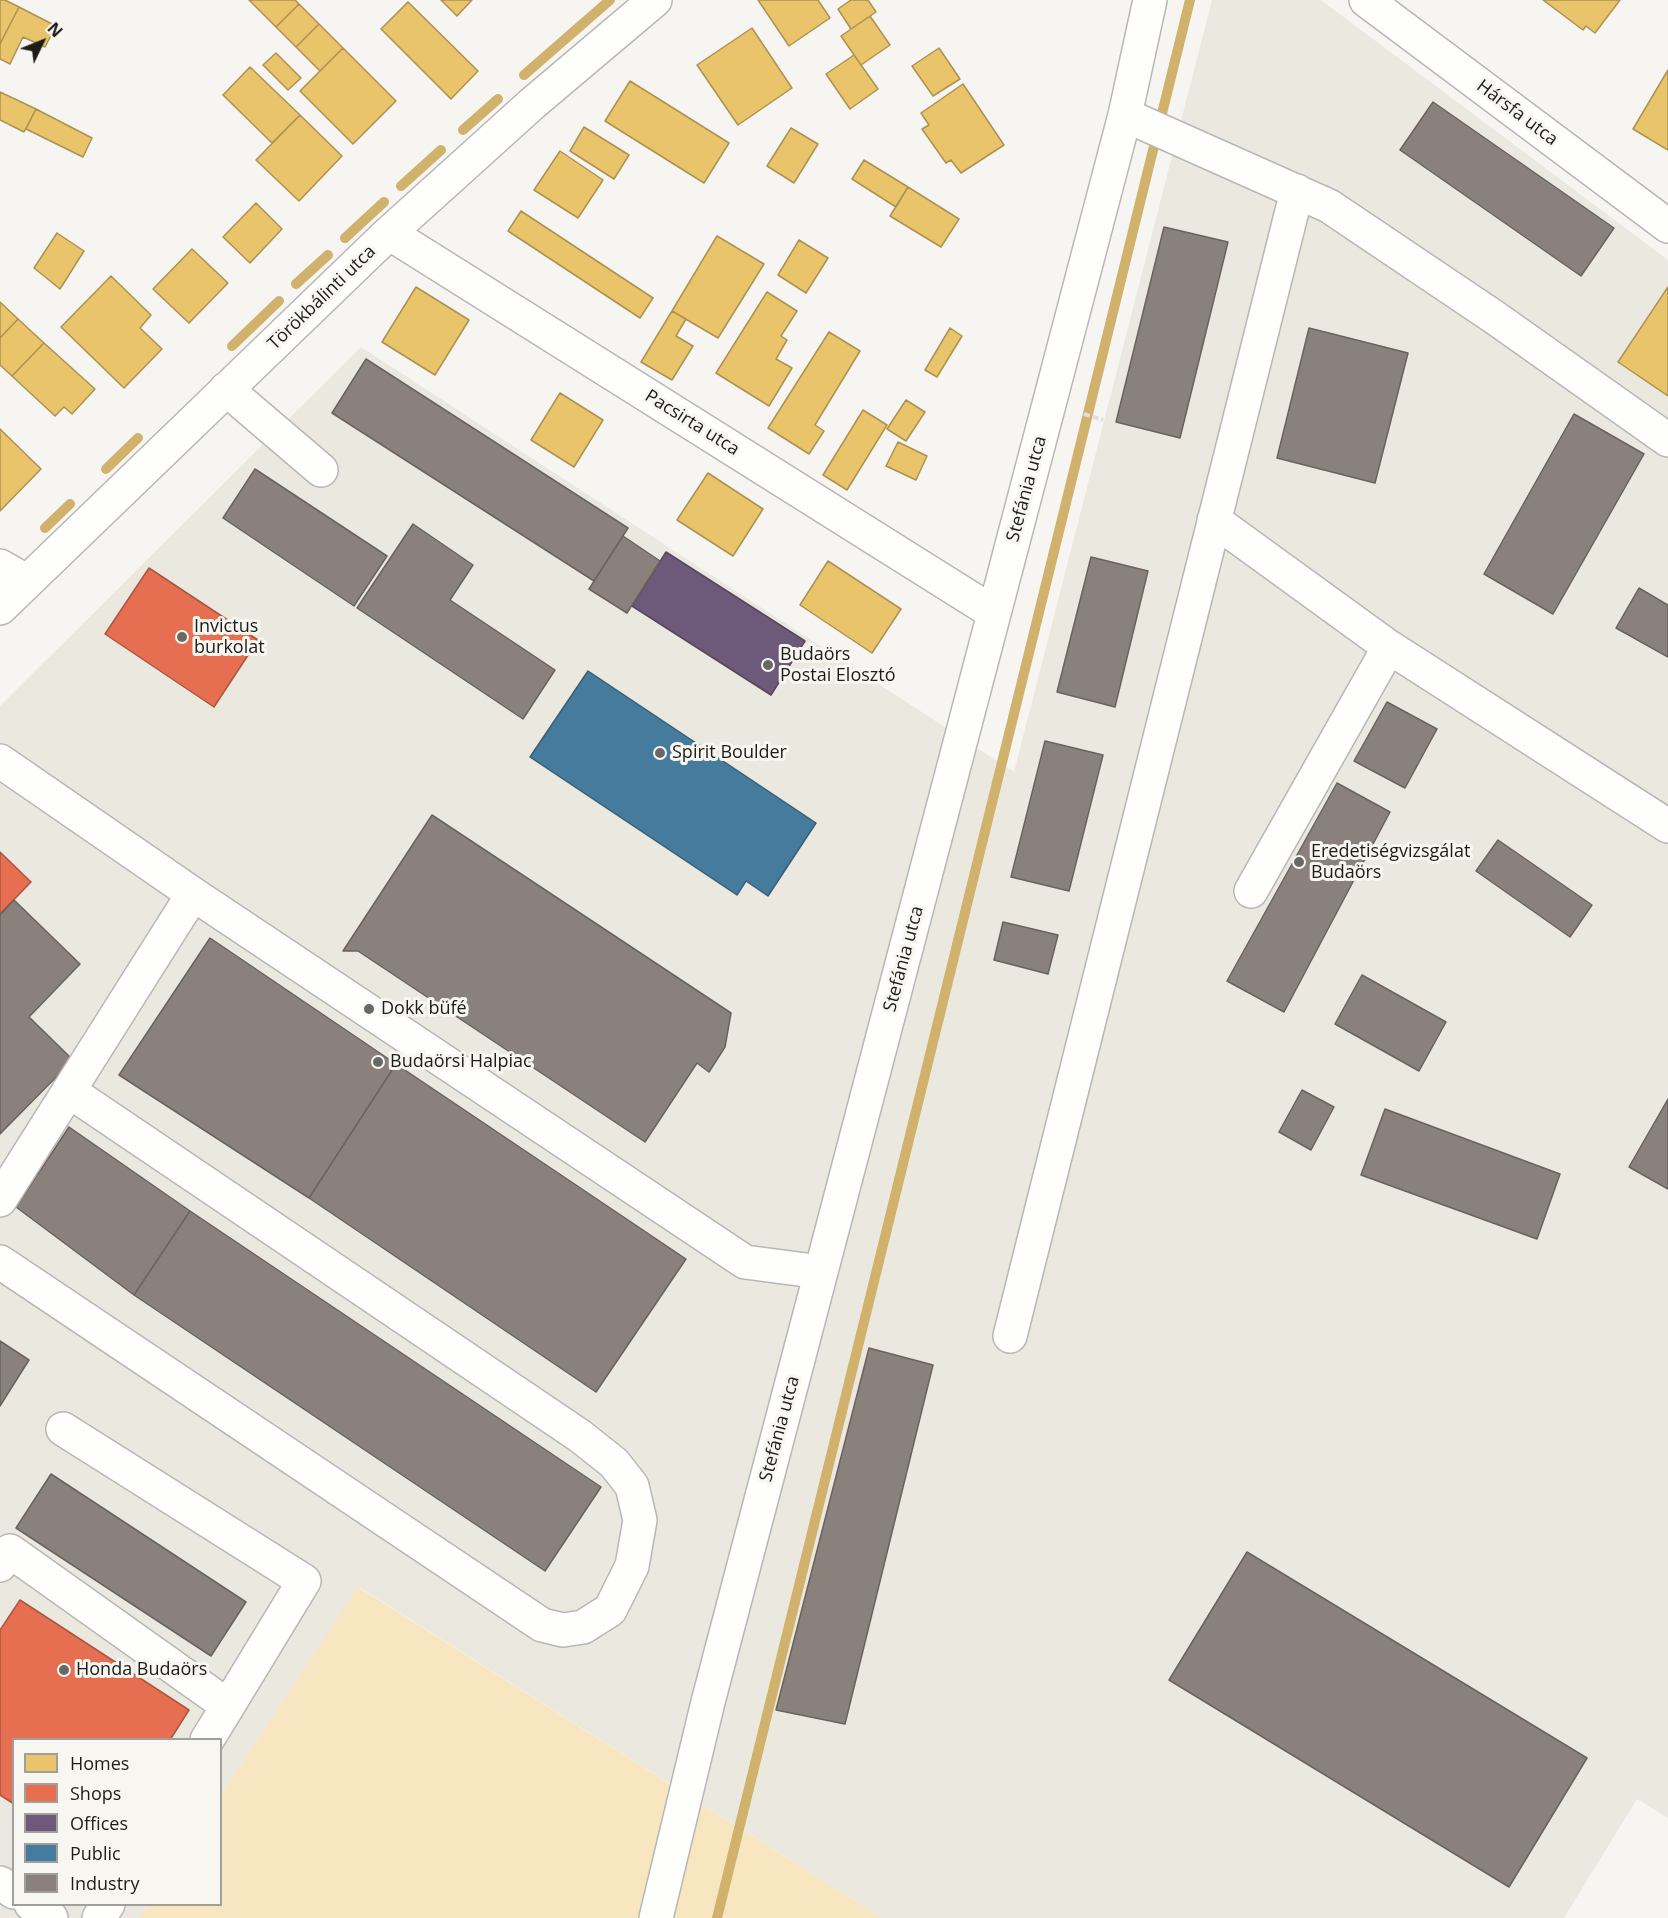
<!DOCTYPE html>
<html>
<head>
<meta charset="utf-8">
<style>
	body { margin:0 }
	#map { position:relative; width:1668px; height:1918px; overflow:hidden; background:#f7f5f2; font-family:"Open Sans",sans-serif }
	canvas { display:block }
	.legend { position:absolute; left:12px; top:1738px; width:210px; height:168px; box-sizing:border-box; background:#f8f6f1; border:2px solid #a09f9b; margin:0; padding:8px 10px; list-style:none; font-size:18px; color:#1d1c1a }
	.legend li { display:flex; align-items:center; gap:12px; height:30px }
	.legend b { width:30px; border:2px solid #a09f9b }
	.north { position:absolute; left:12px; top:12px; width:60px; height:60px; -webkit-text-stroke:4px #f8f6f1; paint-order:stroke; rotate:47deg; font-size:16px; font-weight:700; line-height:24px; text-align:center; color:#1d1c1a }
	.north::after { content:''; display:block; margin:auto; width:21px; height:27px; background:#1d1c1a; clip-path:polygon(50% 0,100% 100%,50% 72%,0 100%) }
</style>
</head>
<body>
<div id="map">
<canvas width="1668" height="1918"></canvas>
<ul class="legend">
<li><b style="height:16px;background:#e9c46a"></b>Homes</li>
<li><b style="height:16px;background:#e76f51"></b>Shops</li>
<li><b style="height:16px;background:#6d597a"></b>Offices</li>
<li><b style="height:16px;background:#457b9d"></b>Public</li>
<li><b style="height:16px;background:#8a817c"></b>Industry</li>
</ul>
<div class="north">N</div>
</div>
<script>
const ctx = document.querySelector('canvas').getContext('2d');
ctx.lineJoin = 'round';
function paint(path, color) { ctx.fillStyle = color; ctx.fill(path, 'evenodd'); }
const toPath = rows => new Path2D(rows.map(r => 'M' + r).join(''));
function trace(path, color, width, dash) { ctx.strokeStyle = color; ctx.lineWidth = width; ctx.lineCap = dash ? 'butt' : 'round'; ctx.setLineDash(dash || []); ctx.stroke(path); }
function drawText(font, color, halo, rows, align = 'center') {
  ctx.font = font + ' "Open Sans",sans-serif'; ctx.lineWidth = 6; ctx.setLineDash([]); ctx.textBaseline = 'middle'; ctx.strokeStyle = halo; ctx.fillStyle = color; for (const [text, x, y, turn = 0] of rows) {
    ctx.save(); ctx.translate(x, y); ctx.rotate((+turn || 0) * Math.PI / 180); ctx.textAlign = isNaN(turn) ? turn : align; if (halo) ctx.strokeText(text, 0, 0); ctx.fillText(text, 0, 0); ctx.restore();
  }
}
paint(toPath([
	[1212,0,1321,0,1668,260,1668,1818,1637,1799,1564,1918,882,1918,359,1587,221,1795,220,1740,14,1740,14,1904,148,1905,139,1918,0,1918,0,706,361,347,1014,772]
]), '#ebe8e0');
paint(toPath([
	[358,1587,882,1918,139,1918,148,1905,220,1904,221,1795]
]), '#f8e6c0');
const homes = toPath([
	[0,0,5,0,19,7,0,44,0,0],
	[249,0,295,0,299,4,276,27,249,0],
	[441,0,472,0,457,16,441,0],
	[758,0,818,0,830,18,789,46,758,0],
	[851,0,868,0,876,12,851,29,838,9,851,0],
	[1543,0,1620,0,1595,33,1586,26,1583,30,1543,0],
	[408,2,478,71,451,99,381,29,408,2],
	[299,4,319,24,296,47,276,27,299,4],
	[19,7,56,26,45,47,23,37,10,64,0,59,0,44,19,7],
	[870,16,890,45,861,65,841,36,870,16],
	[319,24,343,48,320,71,296,47,319,24],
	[752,28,792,88,738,125,697,65,752,28],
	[343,48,396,101,353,144,300,91,343,48],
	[939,48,960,79,933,96,912,66,939,48],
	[276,53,301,78,288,90,263,65,276,53],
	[854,55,878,89,850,109,826,74,854,55],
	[250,67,300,115,272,143,223,95,250,67],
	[1668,70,1668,150,1633,129,1668,70],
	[630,81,729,143,704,183,605,121,630,81],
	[963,84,1004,145,961,173,951,160,946,163,922,129,929,125,921,113,963,84],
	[0,92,36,109,24,132,0,120,0,92],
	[36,109,92,138,83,157,26,129,36,109],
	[300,115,342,156,299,201,256,160,300,115],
	[584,127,629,155,614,179,570,151,584,127],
	[791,128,818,144,794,183,767,166,791,128],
	[560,151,603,180,578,218,534,190,560,151],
	[864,160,908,187,896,207,852,179,864,160],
	[908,187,959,219,941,247,890,216,908,187],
	[256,203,282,229,250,263,223,237,256,203],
	[521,211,653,298,640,318,508,231,521,211],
	[57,233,84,251,60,289,34,268,57,233],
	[717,236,764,264,718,338,672,311,717,236],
	[799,240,828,258,806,293,778,275,799,240],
	[192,249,228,283,189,323,153,289,192,249],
	[111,276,151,315,140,328,162,349,124,388,61,327,111,276],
	[416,287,469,320,435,375,382,342,416,287],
	[1668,287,1668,396,1618,362,1668,287],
	[767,292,797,311,781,336,787,340,776,359,792,368,769,406,716,373,767,292],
	[0,302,18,319,0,338,0,302],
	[672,311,686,319,676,336,693,346,672,380,641,362,672,311],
	[18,319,44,343,12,376,0,365,0,338,18,319],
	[950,328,962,336,937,377,925,370,950,328],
	[829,332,860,351,815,425,824,431,809,454,768,428,829,332],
	[44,343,95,389,72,414,64,407,55,416,12,376,44,343],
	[560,393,603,420,574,467,531,440,560,393],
	[906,400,925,412,906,441,887,429,906,400],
	[863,410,887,425,847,490,823,475,863,410],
	[0,429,41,469,0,511,0,429],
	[898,442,927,456,916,480,886,466,898,442],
	[708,473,763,509,733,556,677,520,708,473],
	[828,561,901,609,872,653,800,605,828,561]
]);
paint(homes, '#e9c46a');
trace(homes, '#ac9252', 1.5);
const shops = toPath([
	[149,568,258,640,214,707,105,634,149,568],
	[0,852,31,882,0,914,0,852],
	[20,1600,189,1710,170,1740,14,1740,14,1804,0,1795,0,1630,20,1600]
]);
paint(shops, '#e76f51');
trace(shops, '#aa5640', 1.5);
const offices = toPath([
	[666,552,805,641,771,695,632,606,666,552]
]);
paint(offices, '#6d597a');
trace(offices, '#55475d', 1.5);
const public = toPath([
	[588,671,816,823,768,896,746,881,737,895,530,757,588,671]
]);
paint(public, '#457b9d');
trace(public, '#395e76', 1.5);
const industry = toPath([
	[1433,102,1614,228,1581,276,1400,150,1433,102],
	[1164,227,1228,242,1180,438,1116,422,1164,227],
	[1309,328,1408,353,1375,483,1277,458,1309,328],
	[366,359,628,528,594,581,332,413,366,359],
	[1574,414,1644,454,1553,614,1484,574,1574,414],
	[255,469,387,556,354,606,223,518,255,469],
	[413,524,473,565,450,600,555,670,523,719,357,608,413,524],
	[623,536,660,561,627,613,589,589,623,536],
	[1091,557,1148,571,1115,707,1057,692,1091,557],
	[1639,588,1668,605,1668,657,1616,628,1639,588],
	[1387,702,1437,729,1405,788,1354,761,1387,702],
	[1045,741,1103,755,1069,891,1011,877,1045,741],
	[1337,783,1390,812,1284,1012,1227,981,1337,783],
	[432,815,731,1013,725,1047,709,1072,697,1063,645,1142,358,951,343,951,432,815],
	[1498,840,1592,905,1570,937,1476,871,1498,840],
	[14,900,80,964,29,1017,73,1060,0,1134,0,915,14,900],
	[1003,922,1058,935,1048,974,994,960,1003,922],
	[210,938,396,1064,309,1198,119,1075,210,938],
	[1362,975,1446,1022,1419,1071,1335,1024,1362,975],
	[396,1064,686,1259,596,1392,309,1198,396,1064],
	[1302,1090,1334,1107,1311,1150,1279,1132,1302,1090],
	[1668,1099,1668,1189,1629,1167,1668,1099],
	[1385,1109,1560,1174,1537,1239,1361,1175,1385,1109],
	[69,1127,190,1211,134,1295,16,1207,69,1127],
	[190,1211,601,1487,545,1571,134,1295,190,1211],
	[0,1341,29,1360,0,1406,0,1341],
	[869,1348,933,1365,845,1724,776,1710,869,1348],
	[51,1474,246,1602,211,1656,16,1528,51,1474],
	[1247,1552,1587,1758,1509,1887,1169,1680,1247,1552]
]);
paint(industry, '#8a817c');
trace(industry, '#69635f', 1.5);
trace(toPath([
	[524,75,610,0],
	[463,130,498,99],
	[401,186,441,150],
	[345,238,384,202],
	[296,284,328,255],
	[232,346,279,301],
	[106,469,138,438],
	[45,528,70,504],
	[717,1918,1190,0]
]), '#d0b26d', 10);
const minor = toPath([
	[1366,0,1668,226],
	[1125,115,1329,206,1494,317,1668,440],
	[389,233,994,613],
	[226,389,321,470],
	[1214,520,1389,647,1668,826],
	[0,566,26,581],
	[0,608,389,233,533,103,655,0],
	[0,761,193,894,745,1262,821,1272],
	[1251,891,1389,647],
	[0,1200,193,894],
	[0,1262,542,1625,563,1630,583,1627,610,1610,632,1566,640,1520,632,1486,614,1463,580,1436,69,1091],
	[1010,1336,1297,191],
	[63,1429,304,1581,228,1706],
	[0,1565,10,1551,228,1706,207,1740],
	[0,1883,14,1892],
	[31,1904,51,1918],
	[99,1918,108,1904],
	[656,1918,708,1702,1125,115,1150,0]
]);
trace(minor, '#b8b7b5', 36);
trace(toPath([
	[1084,414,1103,420]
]), '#dedede', 4, [6, 3]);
trace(minor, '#fefefd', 33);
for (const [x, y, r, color] of [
	[182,637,6,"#696866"],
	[768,665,6,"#696866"],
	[660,753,6,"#696866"],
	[1299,862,6,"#696866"],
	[369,1009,6,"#696866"],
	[378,1062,6,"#696866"],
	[64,1670,6,"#696866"]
]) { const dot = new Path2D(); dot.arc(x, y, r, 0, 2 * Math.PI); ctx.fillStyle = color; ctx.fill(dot); trace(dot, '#f8f6f1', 2); }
drawText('18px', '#1d1c1a', '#f8f6f1', [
	["Hársfa utca",1517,113,37],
	["Törökbálinti utca",322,298,-44],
	["Pacsirta utca",692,423,32],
	["Stefánia utca",1027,489,-75],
	["Stefánia utca",904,959,-75],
	["Stefánia utca",780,1429,-75]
]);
drawText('18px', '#1d1c1a', '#f8f6f1', [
	["Invictus",194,627],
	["burkolat",194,648],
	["Budaörs",780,655],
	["Postai Elosztó",780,676],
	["Spirit Boulder",672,753],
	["Eredetiségvizsgálat",1311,852],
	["Budaörs",1311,873],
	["Dokk büfé",381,1009],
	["Budaörsi Halpiac",390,1062],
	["Honda Budaörs",76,1670]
], 'left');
</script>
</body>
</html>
